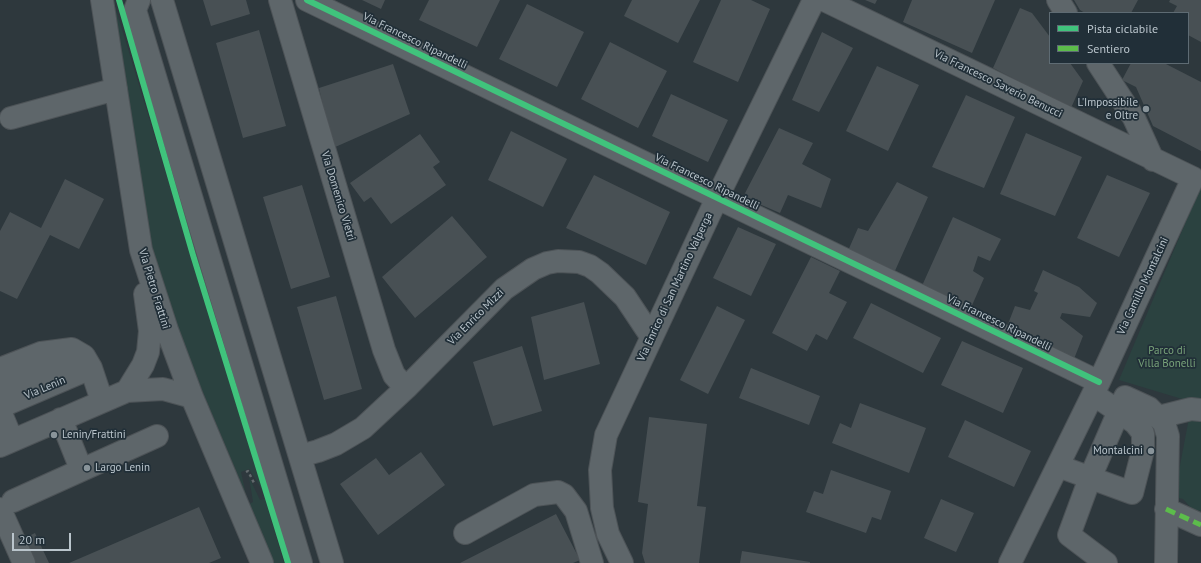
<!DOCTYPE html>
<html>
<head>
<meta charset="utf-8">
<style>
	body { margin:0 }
	#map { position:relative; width:1201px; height:563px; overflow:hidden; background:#2e383d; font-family:"PT Sans",sans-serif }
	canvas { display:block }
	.legend { position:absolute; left:1049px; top:12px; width:140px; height:52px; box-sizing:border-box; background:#212f38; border:1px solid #5e6b73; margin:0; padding:5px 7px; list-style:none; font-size:12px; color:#bac5cc }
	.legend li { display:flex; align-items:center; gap:8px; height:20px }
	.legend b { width:20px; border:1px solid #5e6b73 }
	.scale { position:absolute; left:12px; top:533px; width:59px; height:18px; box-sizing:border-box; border:2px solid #bac5cc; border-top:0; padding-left:5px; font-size:12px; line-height:14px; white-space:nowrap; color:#bac5cc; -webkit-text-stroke:3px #212f38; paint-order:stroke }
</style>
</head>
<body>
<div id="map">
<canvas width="1201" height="563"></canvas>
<ul class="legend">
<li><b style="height:5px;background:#40c37c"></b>Pista ciclabile</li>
<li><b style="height:5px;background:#5cbc4b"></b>Sentiero</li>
</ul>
<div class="scale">20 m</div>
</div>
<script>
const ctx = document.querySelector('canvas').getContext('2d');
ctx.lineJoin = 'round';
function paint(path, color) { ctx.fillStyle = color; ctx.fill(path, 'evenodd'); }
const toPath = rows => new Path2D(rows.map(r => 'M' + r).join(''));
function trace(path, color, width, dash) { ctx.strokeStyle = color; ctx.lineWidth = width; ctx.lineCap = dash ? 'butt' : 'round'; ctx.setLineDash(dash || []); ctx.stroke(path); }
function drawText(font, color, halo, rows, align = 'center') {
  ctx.font = font + ' "PT Sans",sans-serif'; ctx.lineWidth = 3.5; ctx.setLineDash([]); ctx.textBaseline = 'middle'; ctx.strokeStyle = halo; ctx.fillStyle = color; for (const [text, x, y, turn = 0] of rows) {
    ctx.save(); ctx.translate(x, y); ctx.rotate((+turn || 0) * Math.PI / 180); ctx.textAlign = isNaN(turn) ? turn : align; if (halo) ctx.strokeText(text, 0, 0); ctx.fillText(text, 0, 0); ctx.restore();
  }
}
paint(toPath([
	[112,0,113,0,263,491,249,469,241,472,246,495,172,319,155,267,142,204],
	[1201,186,1201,511,1192,509,1183,499,1174,497,1192,402,1119,380],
	[249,477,260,500,265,499,284,563,274,563,249,504,253,502]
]), '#2b4240');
paint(toPath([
	[203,0,246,0,250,14,211,26],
	[362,0,385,0,381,9],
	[429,0,500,0,477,47,419,20],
	[632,0,700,0,678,43,624,16],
	[721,0,751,0,770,9,738,82,693,62],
	[865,0,877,0,875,4],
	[912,0,995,0,972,53,903,22],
	[1074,0,1138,0,1131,13,1085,13,1080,10],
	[1170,0,1201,0,1201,42,1188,35,1188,13,1173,13,1177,6,1169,2],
	[527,4,584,32,557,87,499,59],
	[1020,8,1032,13,1050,37,1050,63,1070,63,1083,81,1071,108,993,68],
	[259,30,286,126,243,138,216,43],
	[822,32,853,48,819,112,792,100],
	[610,42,667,71,638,128,581,99],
	[1131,63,1164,63,1201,82,1201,151,1153,126,1136,87,1122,80],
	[393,64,410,114,333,148,319,88],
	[877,66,919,85,888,151,846,131],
	[671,94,728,120,708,162,652,136],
	[966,95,1015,117,984,188,932,167],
	[779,128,813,143,802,164,831,179,821,208,788,195,780,213,743,197],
	[511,131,567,159,543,207,488,180],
	[1026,133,1082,157,1055,216,1000,194],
	[420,134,440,162,433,167,446,185,391,224,371,197,364,202,350,183],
	[594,175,670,212,646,265,566,228],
	[1107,175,1150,193,1119,257,1077,238],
	[65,179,104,199,79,249,50,235,17,299,0,291,0,231,10,212,41,228],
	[897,182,928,197,894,273,847,253,858,228,868,231],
	[302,185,330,277,291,289,263,197],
	[452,216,487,257,415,318,382,277],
	[953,217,1001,239,990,261,978,256,973,271,984,278,970,310,921,288],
	[738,227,776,244,751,296,713,278],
	[811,257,840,271,829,293,847,302,827,340,816,334,807,351,772,333],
	[1043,270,1079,287,1097,303,1090,317,1062,313,1060,318,1083,336,1074,359,1023,339,1008,324,1015,306,1030,310,1038,293,1034,291],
	[336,296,362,389,324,400,297,307],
	[584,302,600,364,544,380,531,317],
	[871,303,941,338,923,373,853,338],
	[717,306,745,320,708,394,680,380],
	[962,341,1023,368,1003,413,941,385],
	[522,346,542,411,493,426,473,362],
	[751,368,820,396,809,425,739,398],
	[860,403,926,428,909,473,832,443,840,423,851,428],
	[649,417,707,424,697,506,706,507,699,563,645,563,642,553,648,504,638,502],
	[965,420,1031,451,1014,487,948,457],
	[421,452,445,485,378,535,340,484,376,458,389,475],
	[831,470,891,491,881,520,872,517,866,533,806,512,814,491,823,494],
	[941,499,974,513,956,552,924,538],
	[199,507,221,558,209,563,69,563],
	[556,514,580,560,573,563,460,563],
	[35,533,49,563,29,563,19,541],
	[742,551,810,562,810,563,740,563]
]), '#485054');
const minor = toPath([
	[102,0,141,250,167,330,192,397,262,563],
	[139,0,135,10,301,563],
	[162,0,332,563],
	[280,0,384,350,394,375,406,388],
	[307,0,1099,382],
	[824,0,1193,178,1099,382,1010,563],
	[1058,0,1066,13],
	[1098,63,1134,118,1153,160],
	[11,118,116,89],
	[0,369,41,353,72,349,84,356,91,368,102,401],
	[0,389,81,357],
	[127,391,143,365,148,352,150,331,145,294],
	[0,407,91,368],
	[0,411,12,440],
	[1159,417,1191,409,1201,410],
	[61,419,81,469],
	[0,446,127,391,163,389,192,397],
	[300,456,318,451,336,444,363,428,406,388,504,289,533,269,547,263,558,261,579,262,590,266,600,273,625,297,651,336],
	[1058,466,1132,493,1143,450,1143,433,1135,423,1093,394],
	[13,501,157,436],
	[0,509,24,563],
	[1166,509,1201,525],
	[465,533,534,495,558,492,564,495,576,511,592,563],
	[622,563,608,534,602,508,600,470,606,435,717,198,814,0],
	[1106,563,1069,535,1090,478,1125,397,1149,408,1164,423,1168,436,1166,563]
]);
trace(minor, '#4d5357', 24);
trace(toPath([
	[246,472,248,471,254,483]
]), '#626a6d', 2.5, [3, 3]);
trace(minor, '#5e666a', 22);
trace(toPath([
	[1166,509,1201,525]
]), '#5cbc4b', 5, [10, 5]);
trace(toPath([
	[119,0,193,255,288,563],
	[307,0,1099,382]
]), '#40c37c', 6);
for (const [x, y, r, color] of [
	[1146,109,4,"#89949a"],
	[54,435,4,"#89949a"],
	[1151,451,4,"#89949a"],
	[87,468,4,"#89949a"]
]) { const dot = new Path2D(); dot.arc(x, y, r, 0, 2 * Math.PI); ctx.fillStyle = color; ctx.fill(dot); trace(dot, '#212f38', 1.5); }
drawText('11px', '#bac5cc', '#212f38', [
	["Via Francesco Ripandelli",415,41,26],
	["Via Francesco Saverio Benucci",998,84,26],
	["Via Francesco Ripandelli",707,182,26],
	["Via Domenico Vietri",338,196,73],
	["Via Camillo Montalcini",1143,286,-65],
	["Via Enrico di San Martino Valperga",675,287,-65],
	["Via Pietro Frattini",154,289,73],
	["Via Enrico Mizzi",476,317,-45],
	["Via Francesco Ripandelli",999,323,26],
	["Via Lenin",45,388,-23]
]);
drawText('11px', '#bac5cc', '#212f38', [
	["L'Impossibile",1138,103],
	["e Oltre",1138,116],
	["Lenin/Frattini",62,435,"left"],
	["Montalcini",1143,451],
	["Largo Lenin",95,468,"left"]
], 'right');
drawText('11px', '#78a279', '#212f38', [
	["Parco di",1167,351],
	["Villa Bonelli",1167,364]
]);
</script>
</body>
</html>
